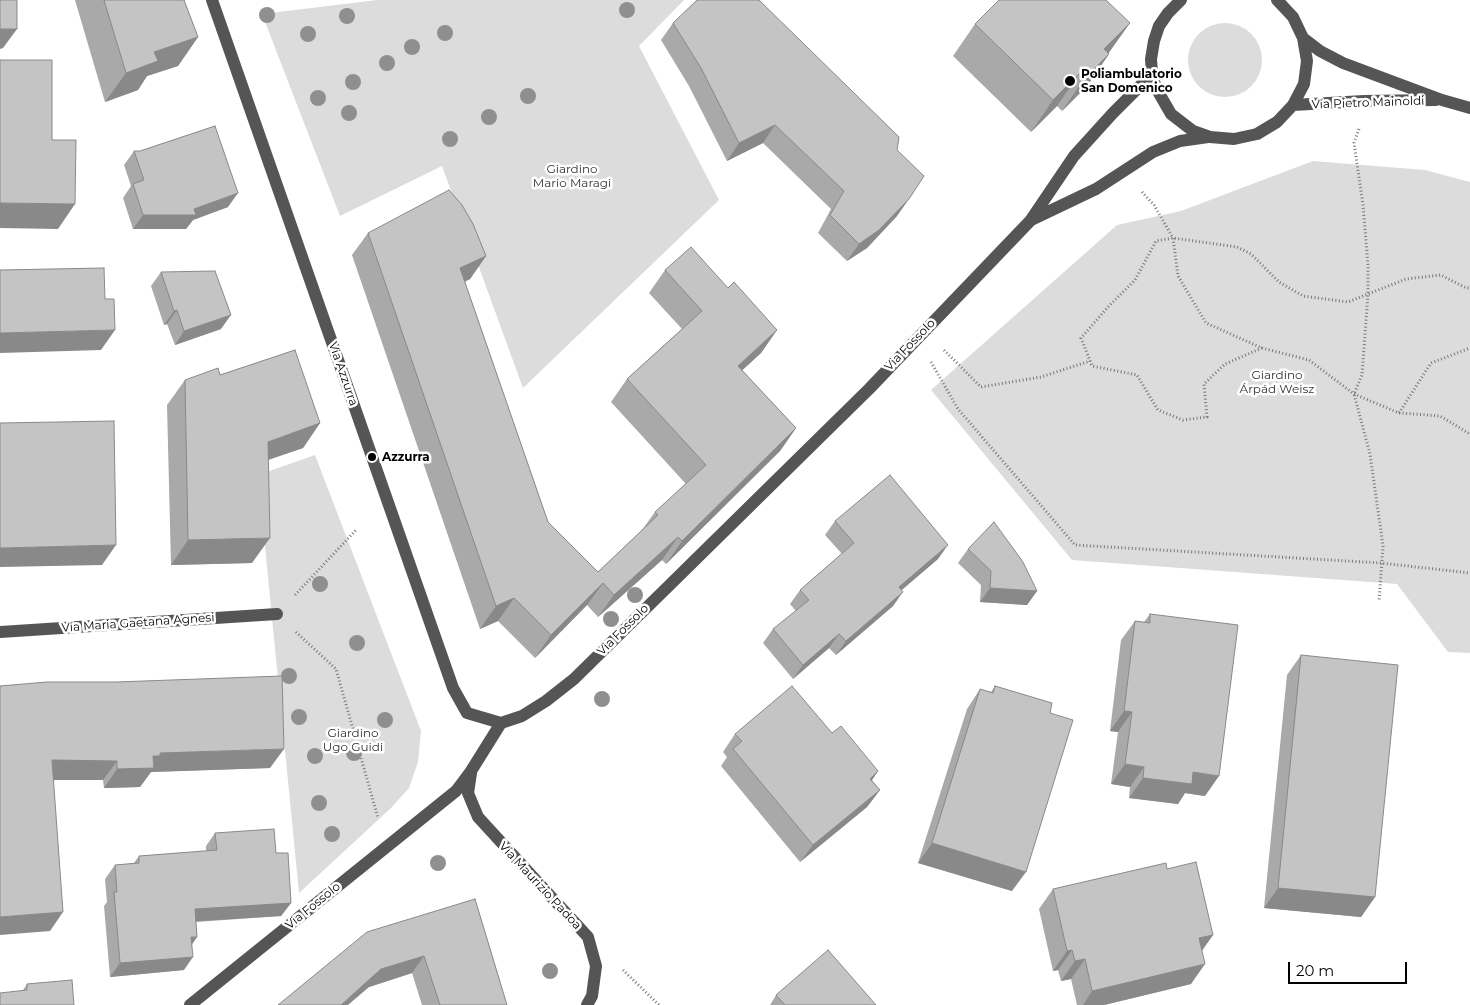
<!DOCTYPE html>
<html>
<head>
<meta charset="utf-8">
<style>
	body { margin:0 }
	#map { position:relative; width:1470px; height:1005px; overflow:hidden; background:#fff; font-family:Montserrat,sans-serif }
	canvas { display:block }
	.scale { position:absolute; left:1288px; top:962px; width:119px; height:22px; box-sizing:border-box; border:2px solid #000; border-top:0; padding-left:6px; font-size:15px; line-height:18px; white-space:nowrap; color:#000; -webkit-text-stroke:4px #fff; paint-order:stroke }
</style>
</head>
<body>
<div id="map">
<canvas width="1470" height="1005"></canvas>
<div class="scale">20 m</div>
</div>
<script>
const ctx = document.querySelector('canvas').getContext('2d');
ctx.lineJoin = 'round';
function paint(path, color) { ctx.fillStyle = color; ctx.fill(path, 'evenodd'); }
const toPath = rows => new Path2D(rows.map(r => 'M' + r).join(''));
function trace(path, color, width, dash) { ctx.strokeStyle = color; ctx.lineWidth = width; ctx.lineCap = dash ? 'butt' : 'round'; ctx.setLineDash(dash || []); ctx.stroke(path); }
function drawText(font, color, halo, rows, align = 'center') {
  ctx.font = font + ' Montserrat,sans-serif'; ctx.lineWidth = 5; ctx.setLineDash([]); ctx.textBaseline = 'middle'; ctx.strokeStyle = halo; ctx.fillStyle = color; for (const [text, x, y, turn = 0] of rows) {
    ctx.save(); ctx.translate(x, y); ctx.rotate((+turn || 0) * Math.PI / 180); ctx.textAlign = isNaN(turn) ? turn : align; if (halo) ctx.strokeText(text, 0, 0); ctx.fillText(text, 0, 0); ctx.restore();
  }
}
paint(toPath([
	[377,0,684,0,639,46,719,200,523,388,442,166,340,216,262,14],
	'1188 60a37 37 0 1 1 74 0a37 37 0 1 1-74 0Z',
	[1313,161,1425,170,1470,182,1470,653,1448,652,1397,584,1072,560,931,390,1117,225,1181,211],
	[315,455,421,731,418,762,409,788,391,808,299,893,258,475]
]), '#dcdcdc');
trace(toPath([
	[1359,129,1354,143,1363,205,1368,265,1368,294,1362,375,1354,394,1370,454,1383,546,1379,601],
	[1142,192,1154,205,1173,238,1178,276,1206,323,1262,348,1309,360,1354,394,1399,413,1440,416,1470,434],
	[1262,348,1225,364,1204,384,1207,417,1183,420,1158,410,1137,375,1092,366,1081,338,1108,307,1135,280,1156,241,1173,238,1237,247,1251,254,1279,282,1303,296,1348,302,1406,279,1441,275,1466,288,1470,288],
	[944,350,981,387,1041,377,1090,361],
	[931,362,958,409,1075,545,1381,563,1470,573],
	[1399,413,1431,363,1470,348],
	[295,595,356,530],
	[296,632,336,669,378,818],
	[623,970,659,1005]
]), '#777', 3, [1, 2.5]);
trace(toPath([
	[212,0,453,688,467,713,501,723],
	[1181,0,1168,13,1159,26,1154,41,1151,59,1152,74,1156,88,1171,114,1193,131,1210,137,1234,139,1257,134,1277,122,1293,105,1304,84,1307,61,1303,38,1293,17,1277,0],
	[1303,38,1320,51,1343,63,1442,100,1470,108],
	[1293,105,1364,101,1436,100],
	[1031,220,1096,189,1153,152,1180,141,1208,137],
	[0,632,277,614],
	[471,773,468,793,478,817,588,937,596,966,592,996,587,1005],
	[190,1005,456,791,471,771,501,723,522,716,546,701,574,679,869,389,1030,221,1074,156,1113,113,1152,74]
]), '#555', 12);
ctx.fillStyle = '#8f8f8f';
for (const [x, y] of [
	[627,10],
	[267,15],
	[347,16],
	[445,33],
	[308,34],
	[412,47],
	[387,63],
	[353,82],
	[528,96],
	[318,98],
	[349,113],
	[489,117],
	[450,139],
	[320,584],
	[635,595],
	[611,619],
	[357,643],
	[289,676],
	[602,699],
	[299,717],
	[385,720],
	[354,753],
	[315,756],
	[319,803],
	[332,834],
	[438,863],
	[550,971]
]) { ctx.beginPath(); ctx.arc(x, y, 8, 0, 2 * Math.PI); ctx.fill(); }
paint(toPath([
	[75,0,184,0,198,37,178,66,147,76,138,90,105,102],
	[673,23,897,150,897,216,867,248,847,261,818,233,831,209,763,143,727,161,689,86,661,40],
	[975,24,1108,54,1109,54,1087,86,1062,111,1057,106,1031,132,953,56],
	[134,151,228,207,193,220,186,229,133,229,123,198,131,186,124,165],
	[368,233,486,256,470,279,465,282,548,522,598,572,642,530,655,512,686,484,611,402,627,379,682,329,649,293,665,270,728,288,777,330,761,353,742,370,796,428,780,451,666,564,662,560,598,617,587,605,535,658,498,621,480,629,352,255],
	[161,272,221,329,175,345,167,324,164,325,151,286],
	[220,375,320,423,303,448,268,460,252,563,171,565,167,405,185,380],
	[835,521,938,559,901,590,893,606,836,655,829,648,793,679,763,643,773,629,796,611,790,604,800,590,842,554,825,535],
	[968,549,1037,591,1027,605,980,602,981,585,958,563],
	[1150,614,1205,796,1185,793,1178,804,1129,798,1130,787,1111,784,1118,732,1110,731,1121,640,1135,621,1144,622],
	[1301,655,1375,897,1361,917,1264,908,1287,675],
	[0,686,270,768,151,772,140,787,104,788,103,780,53,780,50,931],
	[995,686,1050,713,1012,891,918,863,967,709,980,689,991,692],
	[832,733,878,771,872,780,880,790,867,807,800,862,721,766,727,757,723,752,735,734],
	[215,833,276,853,291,903,281,916,196,922,197,937,192,944,184,970,110,977,104,906,107,902,105,879,115,865,134,863,139,856,206,851,206,846],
	[1167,869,1213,935,1202,950,1191,984,1104,1005,1077,1005,1071,979,1061,981,1058,970,1053,971,1039,909,1053,889],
	[475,899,507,1005,422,1005,412,973,369,987,278,1005],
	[27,984,74,1005,23,990],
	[776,995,876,1005,770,1005]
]), '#a9a9a9');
paint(toPath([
	[1130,23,1108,54,1104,49],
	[0,29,17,29,3,48,0,49],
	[198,37,178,66,147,76,138,90,105,102,126,73,154,52],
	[1109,54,1087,86,1062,111,1084,79],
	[1079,74,1057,106,1031,132,1053,100],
	[775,125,763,143,727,161,739,143],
	[238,193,228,207,193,220,186,229,133,229,143,215,194,209],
	[909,199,897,216,867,248,847,261,859,244],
	[0,203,75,204,58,229,0,228],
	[486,256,470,279,444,291,460,268],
	[177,310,167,324,164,325,174,311],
	[231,315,221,329,175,345,184,331],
	[115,330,101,350,0,353,0,333],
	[777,330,761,353,722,389,738,366],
	[320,423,303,448,250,466,268,442],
	[796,428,780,451,666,564,682,541],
	[678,537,662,560,598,617,614,595],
	[270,538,252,563,171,565,188,540],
	[116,545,102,565,0,567,0,548],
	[948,545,938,559,889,601,899,587],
	[603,583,587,605,535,658,551,635],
	[990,588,1037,591,1027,605,980,602],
	[903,592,893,606,836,655,846,641],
	[514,598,498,621,480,629,496,606],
	[839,634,829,648,793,679,803,665],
	[1124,711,1132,712,1118,732,1110,731],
	[284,749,270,768,151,772,140,787,104,788,117,769,160,753],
	[52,760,117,761,103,780,39,780],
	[1125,764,1144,767,1130,787,1111,784],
	[878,771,866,789,870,779],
	[1193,772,1219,776,1205,796,1185,793,1178,804,1129,798,1143,778],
	[880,790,867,807,800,862,813,845],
	[932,843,1026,872,1012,891,918,863],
	[1278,888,1375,897,1361,917,1264,908],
	[291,903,281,916,185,922,195,909],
	[63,912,50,931,0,935,0,917],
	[1213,935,1199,955,1199,938],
	[191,937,197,937,188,950],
	[1072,950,1058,970,1053,971,1067,951],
	[424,956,412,973,369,987,348,1005,341,1005,381,969],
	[193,957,184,970,110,977,120,963],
	[1085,959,1071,979,1061,981,1075,961],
	[1205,964,1191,984,1104,1005,1083,1005,1092,991]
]), '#898989');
const building = toPath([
	[0,0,17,0,17,29,0,29,0,0],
	[104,0,184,0,198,37,154,52,158,61,126,73,104,0],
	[697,0,759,0,899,137,897,150,924,176,909,199,879,230,859,244,830,215,844,191,775,125,739,143,701,68,673,23,697,0],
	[999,0,1106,0,1130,23,1104,49,1109,54,1084,79,1079,74,1053,100,975,24,999,0],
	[0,60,52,60,52,140,76,140,75,204,0,203,0,60],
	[215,126,238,193,194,209,196,215,143,215,133,184,144,180,134,151,140,151,215,126],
	[449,190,462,205,473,224,486,256,460,268,548,522,598,572,658,515,655,512,706,465,627,379,702,311,665,270,691,247,728,288,734,282,777,330,738,366,796,428,682,541,678,537,614,595,603,583,551,635,514,598,496,606,368,233,449,190],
	[104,268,105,299,114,299,115,330,0,333,0,270,104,268],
	[215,271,231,315,184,331,177,310,174,311,161,272,215,271],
	[295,350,320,423,268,442,270,538,188,540,185,380,218,368,220,375,295,350],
	[114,421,116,545,0,548,0,423,114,421],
	[890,475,948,545,899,587,903,592,846,641,839,634,803,665,773,629,809,600,800,590,854,543,835,521,890,475],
	[994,522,1023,562,1037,591,990,588,991,571,968,549,994,522],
	[1150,614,1238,625,1219,776,1193,772,1192,784,1143,778,1144,767,1125,764,1132,712,1124,711,1135,621,1150,623,1150,614],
	[1301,655,1398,665,1375,897,1278,888,1301,655],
	[282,676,284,749,160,753,160,756,153,756,154,768,117,769,117,761,52,760,63,912,0,917,0,686,47,682,116,682,282,676],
	[792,686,832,733,841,726,878,771,870,779,880,790,813,845,733,749,742,741,735,734,792,686],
	[995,686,1052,703,1050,713,1073,720,1026,872,932,843,980,689,993,693,995,686],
	[274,829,276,853,288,853,291,903,195,909,197,937,191,937,193,957,120,963,114,892,117,892,115,865,139,863,139,856,217,850,215,833,274,829],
	[1196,862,1213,935,1199,938,1205,964,1092,991,1085,959,1075,961,1072,950,1067,951,1053,889,1166,863,1167,869,1196,862],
	[475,899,507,1005,440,1005,424,956,381,969,341,1005,278,1005,367,932,475,899],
	[828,950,876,1005,785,1005,776,995,828,950],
	[72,980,74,1005,0,1005,0,993,27,990,27,984,72,980]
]);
paint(building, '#c4c4c4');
trace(building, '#898989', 1);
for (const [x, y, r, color] of [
	[1070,81,6,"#000"],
	[372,457,5,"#000"]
]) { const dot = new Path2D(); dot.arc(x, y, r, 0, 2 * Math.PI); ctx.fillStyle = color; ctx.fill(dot); trace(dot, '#fff', 2); }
drawText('bold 12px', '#000', '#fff', [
	["Poliambulatorio",1081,74],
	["San Domenico",1081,88],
	["Azzurra",382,457]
], 'left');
drawText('12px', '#000', '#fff', [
	["Via Pietro Mainoldi",1368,103,-2],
	["Via Fossolo",910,345,-46],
	["Via Azzurra",343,374,71],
	["Via Maria Gaetana Agnesi",138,623,-4],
	["Via Fossolo",623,630,-45],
	["Via Maurizio Padoa",540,886,47],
	["Via Fossolo",313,906,-39]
]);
drawText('12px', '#333', '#fff', [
	["Giardino",572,169],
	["Mario Maragi",572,183],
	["Giardino",1277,375],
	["Árpád Weisz",1277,389],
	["Giardino",353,733],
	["Ugo Guidi",353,747]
]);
</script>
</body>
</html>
